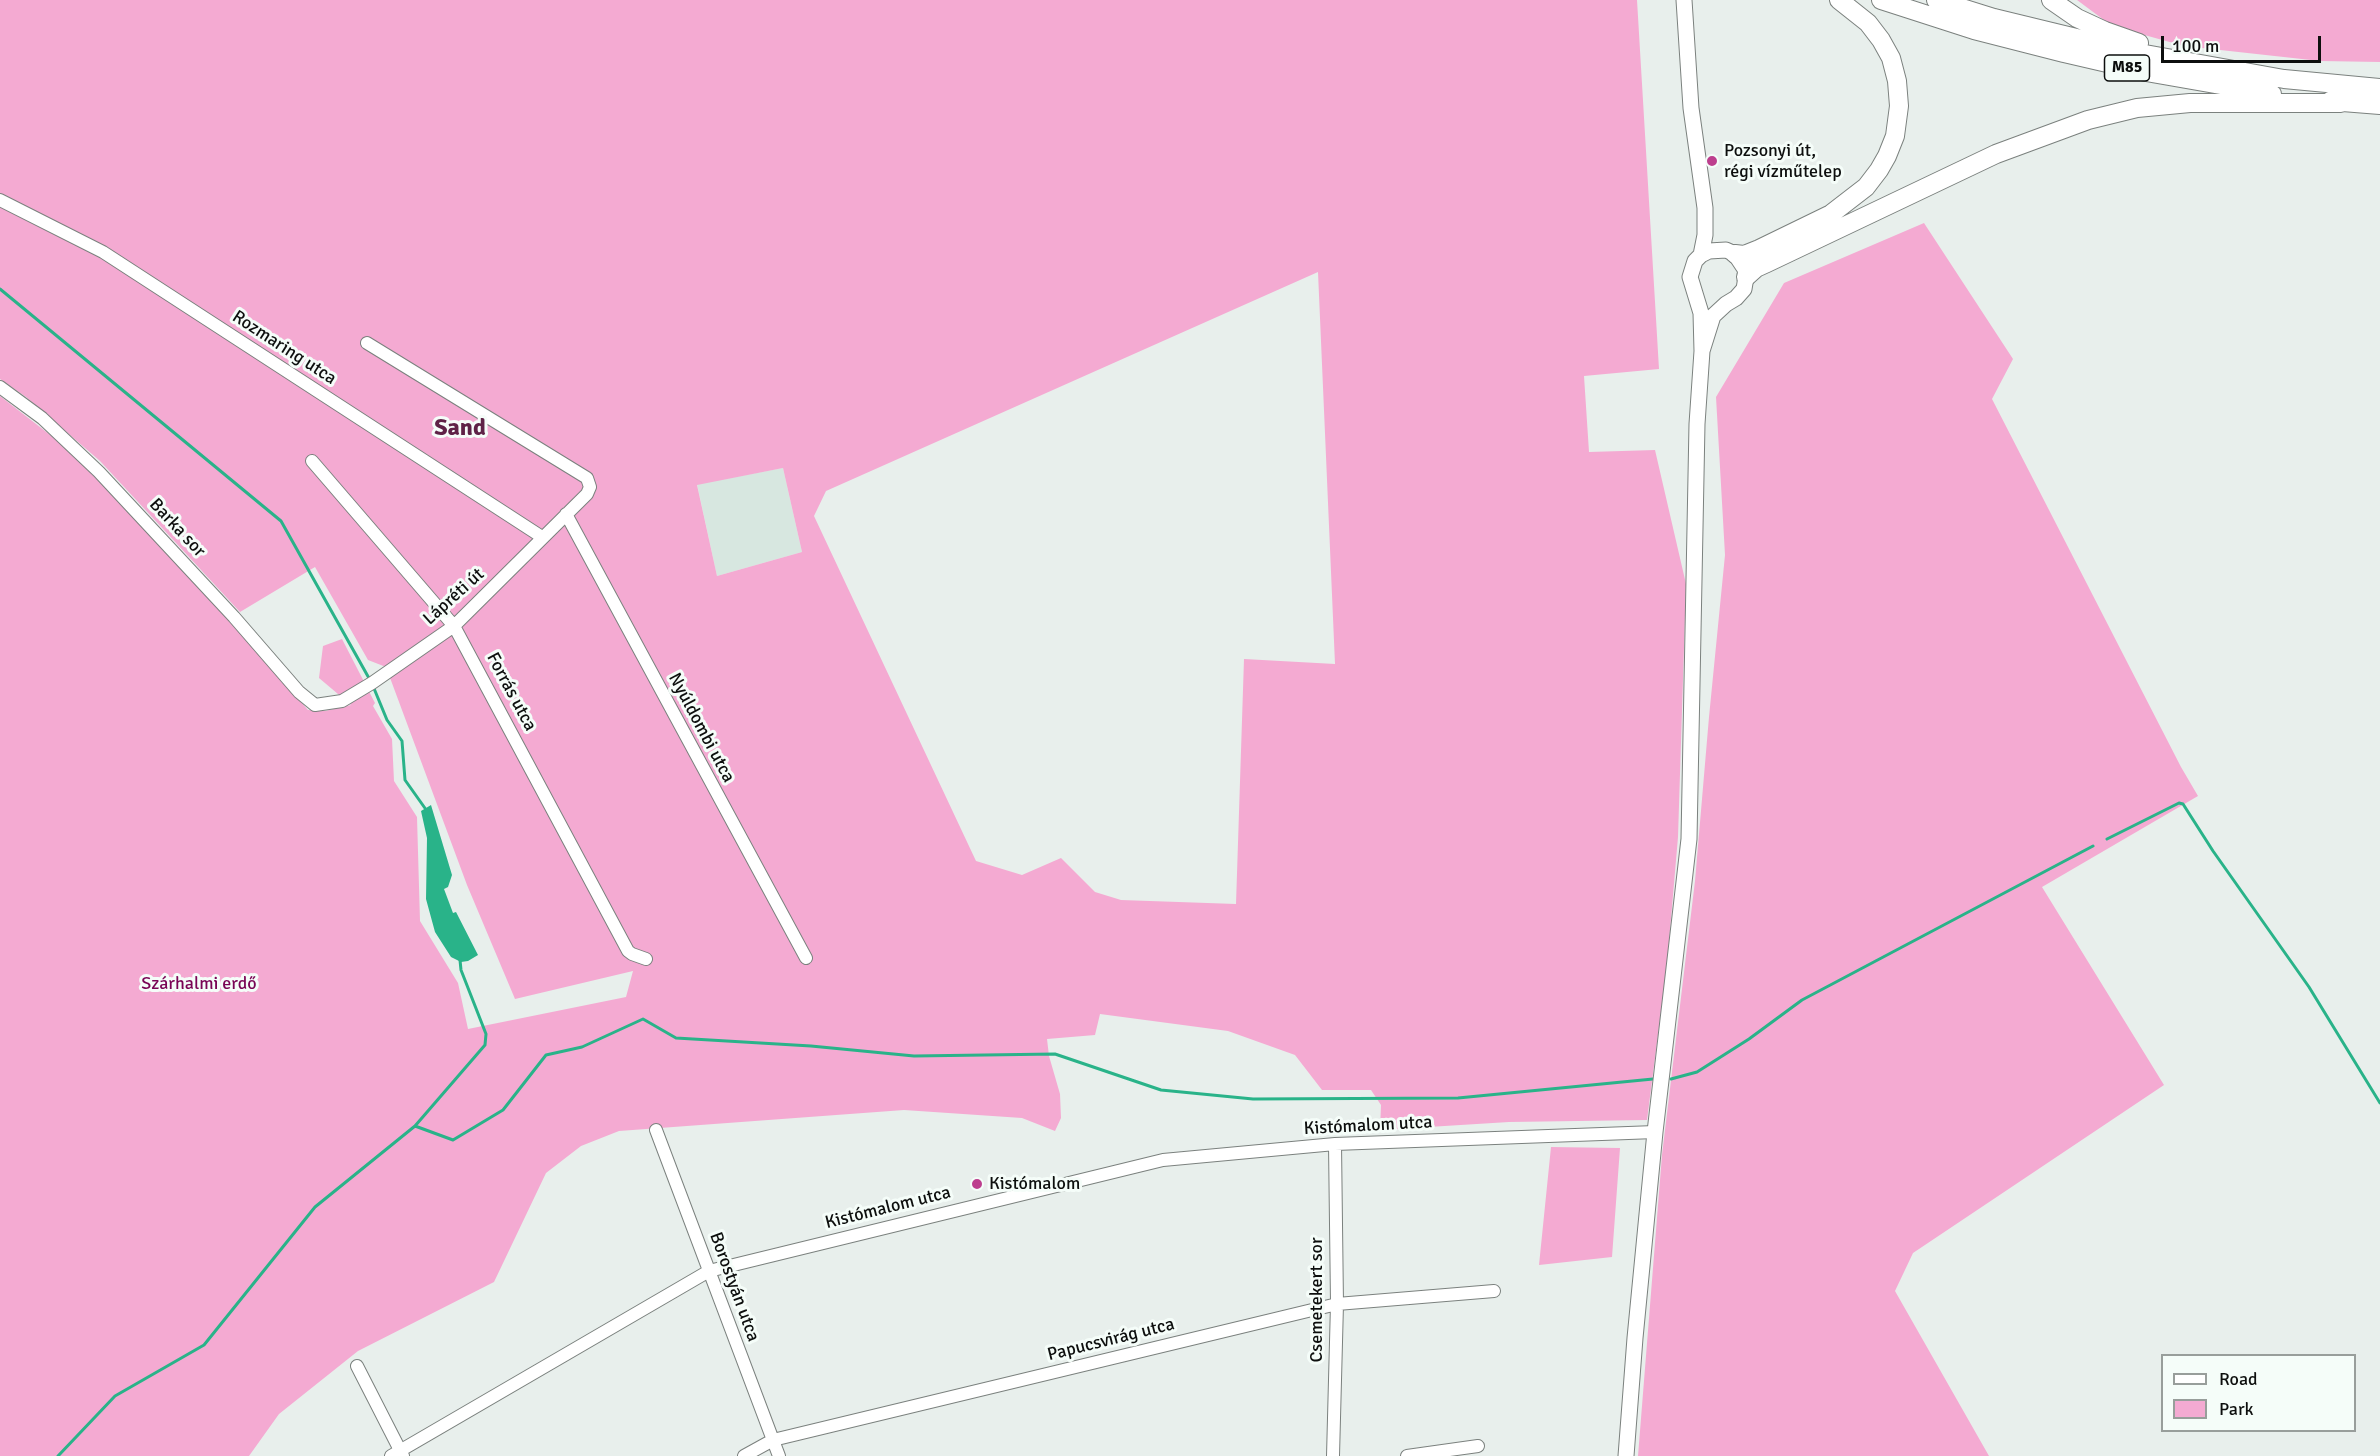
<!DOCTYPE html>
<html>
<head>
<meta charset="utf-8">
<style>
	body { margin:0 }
	#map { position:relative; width:2380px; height:1456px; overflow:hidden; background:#e8efec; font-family:Signika,sans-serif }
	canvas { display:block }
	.legend { position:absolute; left:2161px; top:1354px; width:195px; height:78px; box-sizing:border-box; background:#f5fdf9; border:2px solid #989e9b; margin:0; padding:8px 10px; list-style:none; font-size:18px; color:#0d0f0e }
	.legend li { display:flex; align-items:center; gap:12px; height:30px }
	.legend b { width:30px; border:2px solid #989e9b }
	.scale { position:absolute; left:2161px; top:36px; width:160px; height:27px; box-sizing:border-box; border:3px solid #0d0f0e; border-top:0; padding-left:8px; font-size:18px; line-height:21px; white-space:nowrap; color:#0d0f0e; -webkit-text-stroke:4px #f5fdf9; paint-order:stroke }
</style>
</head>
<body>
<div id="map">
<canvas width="2380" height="1456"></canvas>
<ul class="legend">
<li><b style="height:8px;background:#fff"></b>Road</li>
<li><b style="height:16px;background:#f4aad2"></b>Park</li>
</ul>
<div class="scale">100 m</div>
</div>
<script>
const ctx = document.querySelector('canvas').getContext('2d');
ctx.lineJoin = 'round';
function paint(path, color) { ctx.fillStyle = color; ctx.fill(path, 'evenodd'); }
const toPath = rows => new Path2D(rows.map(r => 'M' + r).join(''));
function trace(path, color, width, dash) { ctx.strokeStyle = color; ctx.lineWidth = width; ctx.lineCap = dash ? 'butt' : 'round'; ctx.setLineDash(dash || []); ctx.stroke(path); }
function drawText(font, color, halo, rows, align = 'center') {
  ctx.font = font + ' Signika,sans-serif'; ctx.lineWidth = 6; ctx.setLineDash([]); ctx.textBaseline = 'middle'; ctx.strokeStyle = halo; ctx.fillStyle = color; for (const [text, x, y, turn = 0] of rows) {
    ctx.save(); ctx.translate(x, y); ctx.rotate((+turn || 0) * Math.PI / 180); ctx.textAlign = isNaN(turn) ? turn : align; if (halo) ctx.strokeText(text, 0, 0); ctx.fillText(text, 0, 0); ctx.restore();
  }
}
paint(toPath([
	[783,468,802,552,717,576,697,484]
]), '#d7e7e0');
paint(toPath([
	[0,0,1637,0,1659,369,1584,376,1589,452,1655,450,1686,584,1678,837,1667,965,1647,1120,1509,1122,1380,1130,1381,1105,1371,1090,1322,1090,1295,1055,1228,1031,1100,1014,1095,1035,1047,1039,1049,1056,1060,1094,1061,1118,1055,1131,1022,1118,904,1110,619,1131,581,1146,546,1173,494,1282,358,1351,279,1414,249,1456,0,1456,0,396,67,448,151,531,308,710,325,711,351,705,319,678,323,646,342,639,375,703,373,706,392,739,394,781,417,817,420,921,458,983,468,1029,626,997,633,971,515,999,467,885,386,667,368,660,315,567,240,612,100,461,26,397,0,379],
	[1318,272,1335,664,1244,659,1236,904,1121,900,1095,892,1061,858,1022,875,976,861,814,516,826,491],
	[783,468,802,552,717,576,697,485],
	[2077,0,2380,0,2380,62,2320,61,2184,46,2112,26],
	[1924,223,2013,359,1992,399,2181,767,2198,796,2042,887,2164,1085,1913,1253,1895,1291,1989,1456,1638,1456,1662,1155,1695,881,1709,717,1725,555,1716,397,1784,283],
	[1551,1147,1620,1148,1612,1257,1539,1265]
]), '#f4aad2');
paint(toPath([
	[431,805,452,875,448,887,444,889,453,913,456,912,478,955,468,961,461,962,451,957,435,932,426,899,427,838,421,811]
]), '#29b389');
trace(toPath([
	[0,289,281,521,370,680],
	[373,686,387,720,402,741,405,780,427,811],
	[2107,839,2179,803,2183,804,2213,851,2309,987,2380,1103],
	[1671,1079,1697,1072,1749,1039,1802,1000,2093,846],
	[415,1126,453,1140,503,1110,546,1055,582,1047,643,1019,676,1038,811,1046,914,1056,1055,1054,1161,1090,1253,1099,1458,1098,1653,1079],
	[58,1456,115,1396,204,1345,315,1207,415,1126,485,1045,486,1034,461,970,460,960]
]), '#29b389', 3);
const minor = toPath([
	[0,200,103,252,542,537],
	[0,387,42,418,99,472,234,617,299,692,315,705,342,701,372,683,454,626,587,494,590,487,587,478,367,343],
	[312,461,454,626,628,951,632,954,646,959],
	[566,514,806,958],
	[656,1130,779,1456],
	[357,1366,403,1456],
	[391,1456,709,1271,1163,1160,1335,1144,1655,1132],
	[744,1456,773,1440,1337,1304,1494,1291],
	[1333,1456,1337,1304,1335,1144],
	[1407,1456,1478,1446]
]);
const major = toPath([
	[1684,0,1691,108,1705,208,1705,235,1701,255],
	[1626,1456,1635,1338,1655,1132,1689,839,1697,424,1702,351,1701,313,1690,277,1695,261,1701,255,1709,251,1726,250,1735,254,1745,269,1746,277,1744,289,1736,298,1726,304,1713,316,1702,351]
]);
const highway = toPath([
	[1881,0,1974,30,2064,53,2146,72,2272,94],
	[1936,0,1994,18,2134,52,2284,79,2380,88],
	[2051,0,2077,18,2105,31,2139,43],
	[2330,101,2380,105],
	[1735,254,1744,255,1759,249,1831,214,1866,187,1879,170,1887,156,1895,136,1899,106,1897,81,1891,58,1881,40,1868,23,1839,0],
	[1746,277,1756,268,1767,263,1996,154,2088,120,2137,108,2190,103,2341,103]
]);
trace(minor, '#7b817e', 14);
trace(major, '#7b817e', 17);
trace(highway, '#7b817e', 20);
trace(minor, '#fff', 12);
trace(major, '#fff', 15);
trace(highway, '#fff', 18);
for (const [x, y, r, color] of [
	[1712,161,6,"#bd3f8e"],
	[977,1184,6,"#bd3f8e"]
]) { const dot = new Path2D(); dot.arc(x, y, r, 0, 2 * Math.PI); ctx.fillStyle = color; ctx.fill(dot); trace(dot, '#f5fdf9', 2); }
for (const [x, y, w] of [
	[2127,68,45]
]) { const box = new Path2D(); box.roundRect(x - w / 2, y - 13, w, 26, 4.5); ctx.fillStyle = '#f5fdf9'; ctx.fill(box); trace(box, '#0d0f0e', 1.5); }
drawText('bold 16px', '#0d0f0e', null, [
	["M85",2127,68]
]);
drawText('18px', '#0d0f0e', '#f5fdf9', [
	["Pozsonyi út,",1724,151],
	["régi vízműtelep",1724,172],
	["Kistómalom",989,1184]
], 'left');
drawText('18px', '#0d0f0e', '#f5fdf9', [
	["Rozmaring utca",284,348,33],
	["Barka sor",177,528,47],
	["Lápréti út",454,597,-42],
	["Forrás utca",511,692,62],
	["Nyúldombi utca",701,728,62],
	["Kistómalom utca",1368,1126,-3],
	["Kistómalom utca",888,1208,-14],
	["Borostyán utca",734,1287,70],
	["Csemetekert sor",1317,1300,-90],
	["Papucsvirág utca",1111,1340,-14]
]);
drawText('18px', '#790455', '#f5fdf9', [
	["Szárhalmi erdő",199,984]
]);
drawText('bold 24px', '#5f2247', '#f5fdf9', [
	["Sand",460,429]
]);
</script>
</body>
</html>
